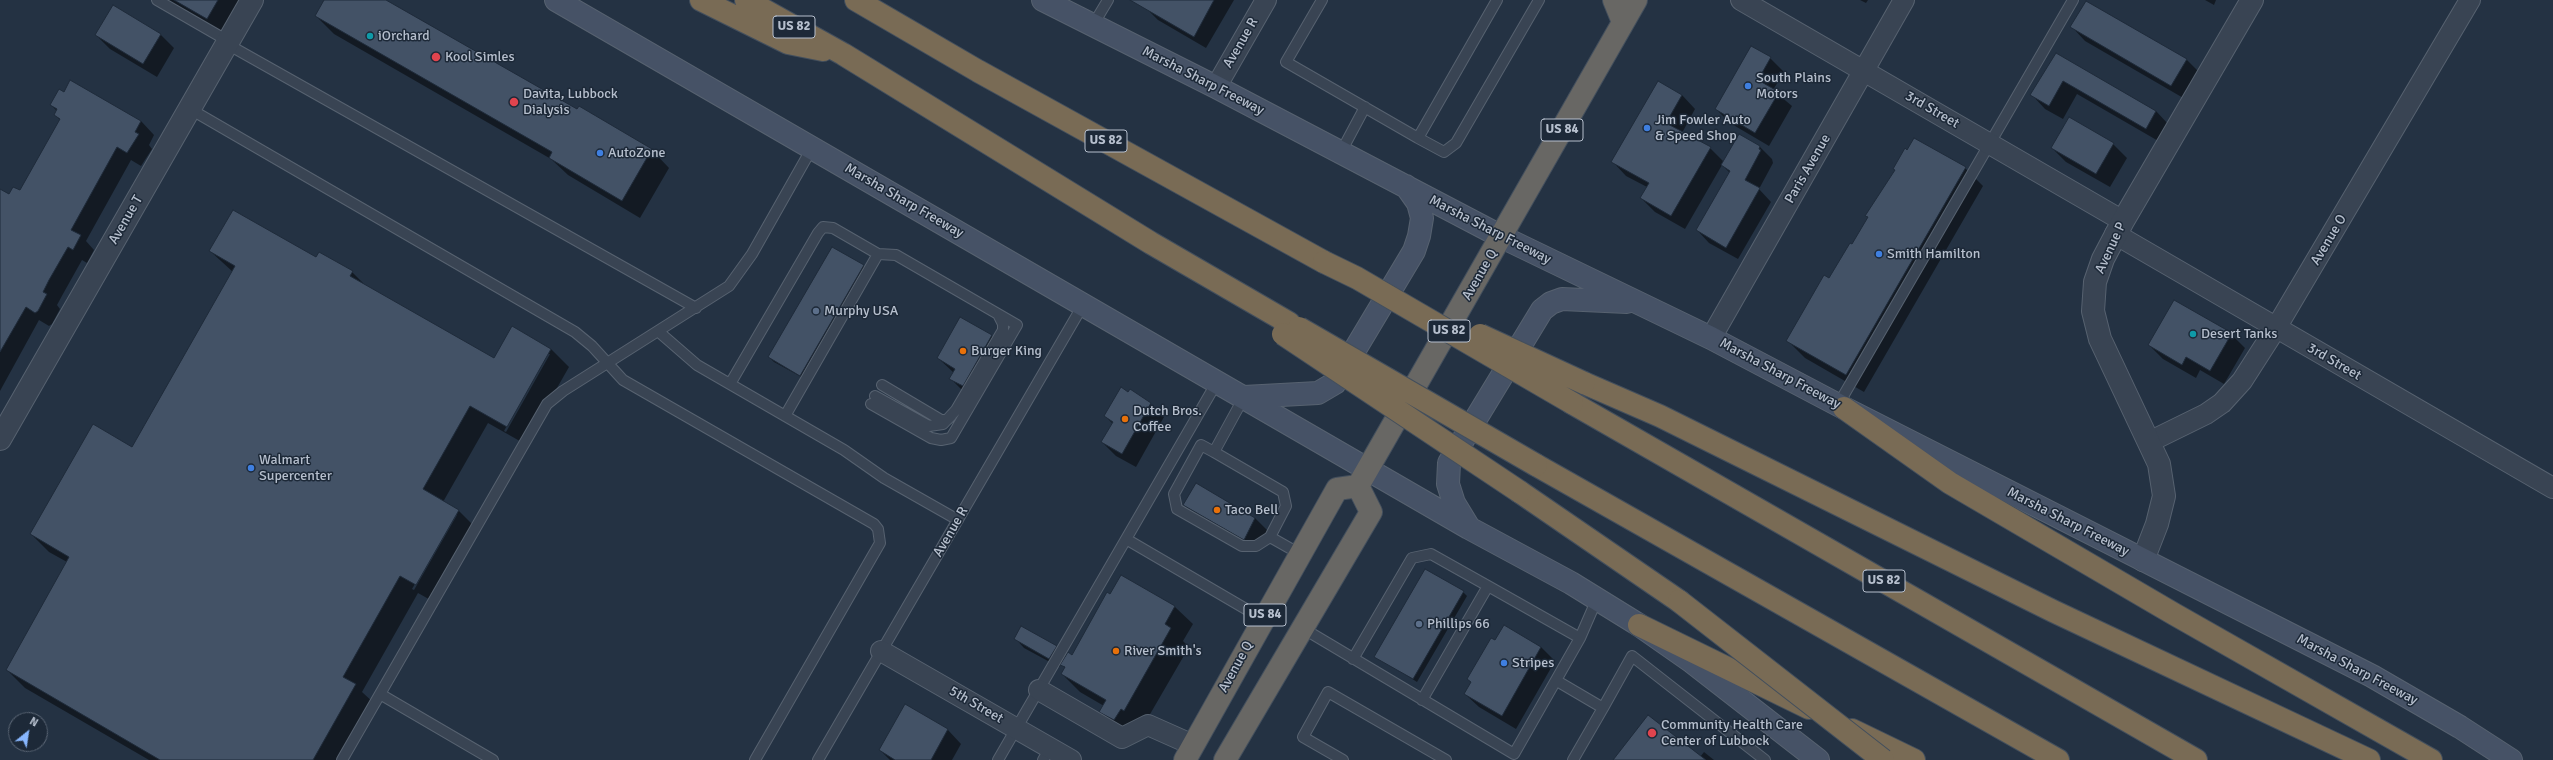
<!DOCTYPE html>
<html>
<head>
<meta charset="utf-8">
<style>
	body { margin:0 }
	#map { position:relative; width:2553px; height:760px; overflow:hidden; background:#243243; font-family:Signika,sans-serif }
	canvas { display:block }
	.north { position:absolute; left:8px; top:712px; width:40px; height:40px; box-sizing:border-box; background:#1d2938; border:1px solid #5a6574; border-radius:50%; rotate:30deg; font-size:11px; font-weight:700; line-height:16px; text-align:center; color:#b6bfcd }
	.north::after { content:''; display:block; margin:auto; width:14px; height:18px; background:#88b7ff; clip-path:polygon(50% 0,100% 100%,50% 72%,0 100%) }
</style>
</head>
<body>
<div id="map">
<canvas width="2553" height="760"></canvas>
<div class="north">N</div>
</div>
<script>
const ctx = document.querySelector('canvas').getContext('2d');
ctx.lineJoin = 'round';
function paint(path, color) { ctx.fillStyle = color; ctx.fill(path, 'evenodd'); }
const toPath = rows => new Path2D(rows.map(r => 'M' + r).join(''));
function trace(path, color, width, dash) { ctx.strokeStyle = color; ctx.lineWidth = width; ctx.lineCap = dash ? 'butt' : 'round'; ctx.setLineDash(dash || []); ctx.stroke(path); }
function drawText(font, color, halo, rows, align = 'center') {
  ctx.font = font + ' Signika,sans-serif'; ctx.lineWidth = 3; ctx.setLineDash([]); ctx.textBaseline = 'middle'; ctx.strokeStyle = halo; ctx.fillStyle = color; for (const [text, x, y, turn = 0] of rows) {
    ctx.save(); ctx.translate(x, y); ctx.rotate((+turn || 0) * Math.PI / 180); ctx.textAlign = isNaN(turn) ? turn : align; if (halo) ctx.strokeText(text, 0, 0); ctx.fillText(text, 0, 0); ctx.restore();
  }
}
paint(toPath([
	[166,0,239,0,221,32],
	[325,0,384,0,577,111,579,108,652,150,669,168,640,218,568,175,551,159,334,34,316,16],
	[1145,0,1234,0,1206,48,1158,20,1146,8],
	[1860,0,1868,0,1866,3],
	[2205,0,2216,0,2214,5],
	[2072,27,2186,59,2200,73,2185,99,2085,41],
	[160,34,174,48,157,77,110,49,96,35],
	[2056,54,2156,111,2169,125,2160,142,2077,94,2063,119,2045,109,2032,95],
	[1770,58,1784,72,1773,90,1792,106,1769,146,1730,123,1716,109],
	[1682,95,1695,109,1682,133,1710,148,1724,162,1760,147,1772,159,1773,163,1759,189,1771,202,1738,259,1709,243,1697,230,1730,173,1722,165,1685,229,1655,212,1641,198,1647,187,1626,176,1613,162],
	[51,105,141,121,154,135,149,145,152,149,141,166,131,160,86,241,94,250,87,263,82,260,63,294,57,305,60,309,52,324,49,326,39,320,0,391,0,197,20,192,61,121,55,115,57,111],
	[2113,144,2127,158,2110,187,2066,162,2052,148],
	[1908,151,1965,168,1983,186,1864,392,1805,358,1787,340,1853,246,1869,218,1867,216],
	[210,251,316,259,352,272,368,288,494,360,512,328,551,349,569,367,525,444,488,423,443,502,458,510,476,528,434,602,418,593,362,692,374,703,341,760,149,760,25,688,7,670,67,562,49,552,31,534,133,448,233,272],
	[547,354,550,354,506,432,504,431],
	[455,515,457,515,414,590,412,589],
	[863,266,868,270,805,379,774,362,769,357],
	[960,318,992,336,1006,350,964,392,951,379,954,373,938,358],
	[2231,334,2245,348,2224,384,2200,370,2196,378,2163,359,2149,345],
	[1150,404,1164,417,1136,467,1116,456,1102,442,1113,424,1105,416],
	[1184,505,1255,518,1269,532,1258,552,1198,519],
	[1121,576,1175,607,1193,624,1183,641,1189,647,1142,728,1118,729,1100,711,1104,706,1080,692,1062,674,1065,668,1061,664,1059,667,1024,648,1015,638,1056,647,1066,657,1072,656],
	[1463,592,1467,596,1417,682,1376,656],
	[1504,626,1541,647,1555,661,1516,729,1479,707,1465,694],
	[906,706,948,730,961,744,952,760,890,760,880,750],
	[1704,752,1714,760,1614,760,1700,757]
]), '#0007');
const building = toPath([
	[174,0,218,0,207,19,174,0],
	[324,0,386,0,577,109,579,106,652,149,622,201,549,158,552,152,315,16,324,0],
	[1130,0,1214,0,1194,37,1130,0],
	[2086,1,2187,59,2171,86,2070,27,2086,1],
	[113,5,161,34,143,64,95,35,113,5],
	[1751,46,1771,57,1758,80,1779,92,1755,133,1715,109,1751,46],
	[2056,53,2156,111,2146,129,2063,81,2049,106,2030,95,2056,53],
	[70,80,141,121,135,132,139,134,127,153,117,147,71,230,81,235,73,250,68,247,49,280,43,292,47,294,38,311,35,313,26,307,0,352,0,189,9,194,13,187,20,190,60,119,54,115,57,109,50,105,59,89,64,92,70,80],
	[1658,81,1682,95,1666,123,1711,147,1671,216,1640,198,1649,183,1611,162,1658,81],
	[2069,117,2114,143,2096,174,2051,148,2069,117],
	[1739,134,1760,146,1759,149,1761,150,1745,180,1760,188,1726,248,1696,230,1730,171,1721,165,1739,134],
	[1914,138,1966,167,1846,375,1786,341,1824,275,1829,278,1850,243,1852,244,1868,217,1865,216,1895,170,1893,169,1905,148,1907,150,1914,138],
	[233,210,316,257,319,252,353,271,350,276,494,358,512,326,551,349,507,427,470,406,423,489,459,510,416,585,400,576,343,677,356,684,313,760,160,760,6,670,69,557,30,534,93,424,132,447,235,266,209,251,233,210],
	[832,247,864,265,800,376,768,357,832,247],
	[2174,300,2232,333,2210,371,2186,357,2182,365,2148,345,2174,300],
	[960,317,992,335,963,386,949,379,955,369,937,358,960,317],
	[1121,387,1128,392,1130,389,1151,403,1122,454,1101,442,1113,422,1104,416,1121,387],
	[1196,483,1255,518,1244,540,1183,505,1196,483],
	[1425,569,1464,591,1413,679,1374,657,1425,569],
	[1121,575,1175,606,1165,624,1171,628,1124,711,1121,709,1114,720,1099,712,1106,700,1061,674,1065,667,1060,665,1068,652,1072,655,1107,592,1110,594,1121,575],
	[1504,625,1541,647,1502,716,1464,694,1471,682,1467,679,1491,638,1495,640,1504,625],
	[1021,626,1057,646,1049,659,1014,639,1021,626],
	[905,704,948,729,931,760,895,760,879,750,905,704],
	[1648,715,1706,760,1613,760,1648,715]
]);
paint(building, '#435266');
trace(building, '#1f2b3a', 1);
const service = toPath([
	[157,0,228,41],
	[1322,0,1286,62,1418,138,1497,0],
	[1093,25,1108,0],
	[227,44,696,308],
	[190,109,575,332,592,346,623,380,874,524,878,529,880,543,755,760],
	[1418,138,1444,152,1456,143,1539,0],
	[1341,152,1365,107],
	[659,332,697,365,844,450,884,478,958,520],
	[730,384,818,233,823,227,833,228,878,254,785,416],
	[882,385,941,420,947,420,951,416],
	[875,396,929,426,943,424,956,410,1003,330,1003,324,998,314],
	[1244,397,1214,452,1283,492,1286,506,1270,537,1300,554],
	[871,404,931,438,941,440,951,438,1017,325,896,255,878,254],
	[1838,405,2073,0],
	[1214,452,1201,445,1174,494,1177,509,1242,546,1256,546,1270,537],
	[1126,539,1263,619],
	[1304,629,1514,754,1580,638,1597,599],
	[1353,659,1412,558,1431,554,1488,586],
	[1557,681,1603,708,1573,760],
	[380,694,493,760],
	[1422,700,1488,586,1580,638],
	[1603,708,1632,656,1765,760],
	[342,760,547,404,563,391,729,286,752,254,812,148],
	[818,760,1083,305],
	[998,760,1217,382],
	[1043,760,1050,748],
	[1343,760,1303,737,1328,692,1446,760]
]);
const minor = toPath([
	[1741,0,2123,221],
	[1216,87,1266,0],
	[2115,234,2553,488],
	[1711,338,1904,0],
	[2149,442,2206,414,2222,403,2242,381,2276,328,2470,0],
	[881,651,1071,760],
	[1039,690,1122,738,1148,725,1193,745]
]);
const tertiary = toPath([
	[0,439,252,0],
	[2143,560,2157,524,2164,496,2159,464,2100,339,2093,311,2095,282,2103,259,2123,221,2252,0]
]);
const secondary = toPath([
	[556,0,1469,528,1571,583,1639,625,1692,662,1818,760],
	[1043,0,1216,87,1502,237,1711,338,1844,408,2372,676,2460,727,2511,760],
	[1244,397,1318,393,1335,383,1414,251,1419,236,1422,218,1418,203,1406,186],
	[1468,526,1454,503,1448,484,1449,463,1542,310,1551,303,1562,299,1627,302]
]);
const trunk = toPath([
	[1614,0,1623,22],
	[1358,486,1636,0],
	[1185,760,1337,489,1358,486],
	[1225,760,1371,512,1358,486]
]);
const motorway = toPath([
	[701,0,788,43,823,50],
	[746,0,843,54,1151,243,1289,323],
	[856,0,978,71,1324,262],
	[1584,383,1660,416,2053,611,2369,760],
	[1572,403,2196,760],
	[1844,408,1950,483,2174,614,2431,760],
	[1536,465,2058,760],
	[1520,492,1679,601],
	[1639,625,1809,708],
	[1852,730,1914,760]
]);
trace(service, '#576270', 12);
trace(minor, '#576270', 22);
trace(tertiary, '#576270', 24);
trace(secondary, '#576270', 24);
trace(trunk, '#434f5d', 24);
trace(motorway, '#434f5d', 24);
trace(service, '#394453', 10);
trace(minor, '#394453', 20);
trace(tertiary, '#394453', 22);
trace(secondary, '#465266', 22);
trace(trunk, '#686764', 22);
trace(motorway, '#796b55', 22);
const motorwayBridge = toPath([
	[1324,262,1357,278,1572,403],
	[1299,328,1536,465],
	[1283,334,1520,492],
	[1480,335,1584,383],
	[1679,601,1883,760]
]);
trace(motorwayBridge, '#434f5d', 24, []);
trace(motorwayBridge, '#796b55', 22);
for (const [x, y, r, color] of [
	[370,36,4,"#0f9aa8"],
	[436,57,5,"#e0444e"],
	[1748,86,4,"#3f7fe0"],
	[514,102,5,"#e0444e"],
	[1647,128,4,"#3f7fe0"],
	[600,153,4,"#3f7fe0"],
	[1879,254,4,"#3f7fe0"],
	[816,311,4,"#5c6f8a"],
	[2193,334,4,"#0f9aa8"],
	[963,351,4,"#e8710a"],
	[1125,419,4,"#e8710a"],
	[251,468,4,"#3f7fe0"],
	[1217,510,4,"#e8710a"],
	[1419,624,4,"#5c6f8a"],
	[1116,651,4,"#e8710a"],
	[1504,663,4,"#3f7fe0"],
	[1652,733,5,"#e0444e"]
]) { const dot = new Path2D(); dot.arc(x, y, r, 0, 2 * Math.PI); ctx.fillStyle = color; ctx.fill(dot); trace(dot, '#1d2938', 1.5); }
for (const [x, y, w] of [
	[794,27,42],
	[1562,130,42],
	[1106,141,42],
	[1449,331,42],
	[1884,581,42],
	[1265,615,42]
]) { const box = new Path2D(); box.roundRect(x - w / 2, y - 11, w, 22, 3); ctx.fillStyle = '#1d2938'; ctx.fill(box); trace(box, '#b6bfcd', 1); }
drawText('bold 13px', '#b6bfcd', null, [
	["US 82",794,27],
	["US 84",1562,130],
	["US 82",1106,141],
	["US 82",1449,331],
	["US 82",1884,581],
	["US 84",1265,615]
]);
drawText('14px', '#b6bfcd', '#1d2938', [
	["iOrchard",378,36],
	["Kool Simles",445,57],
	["South Plains",1756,78],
	["Motors",1756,94],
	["Davita, Lubbock",523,94],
	["Dialysis",523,110],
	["Jim Fowler Auto",1655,120],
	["& Speed Shop",1655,136],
	["AutoZone",608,153],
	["Smith Hamilton",1887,254],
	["Murphy USA",824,311],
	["Desert Tanks",2201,334],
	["Burger King",971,351],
	["Dutch Bros.",1133,411],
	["Coffee",1133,427],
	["Walmart",259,460],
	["Supercenter",259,476],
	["Taco Bell",1225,510],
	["Phillips 66",1427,624],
	["River Smith's",1124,651],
	["Stripes",1512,663],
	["Community Health Care",1661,725],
	["Center of Lubbock",1661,741]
], 'left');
drawText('14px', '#b6bfcd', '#1d2938', [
	["Avenue R",1241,43,-60],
	["Marsha Sharp Freeway",1203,81,27],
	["3rd Street",1932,110,30],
	["Paris Avenue",1808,169,-60],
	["Marsha Sharp Freeway",904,201,30],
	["Avenue T",126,220,-60],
	["Marsha Sharp Freeway",1490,230,27],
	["Avenue O",2329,240,-59],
	["Avenue P",2111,248,-65],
	["Avenue Q",1480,275,-60],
	["3rd Street",2334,362,30],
	["Marsha Sharp Freeway",1780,374,28],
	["Marsha Sharp Freeway",2068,522,27],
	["Avenue R",951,532,-60],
	["Avenue Q",1236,667,-61],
	["Marsha Sharp Freeway",2357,670,28],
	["5th Street",976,705,30]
]);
</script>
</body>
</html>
